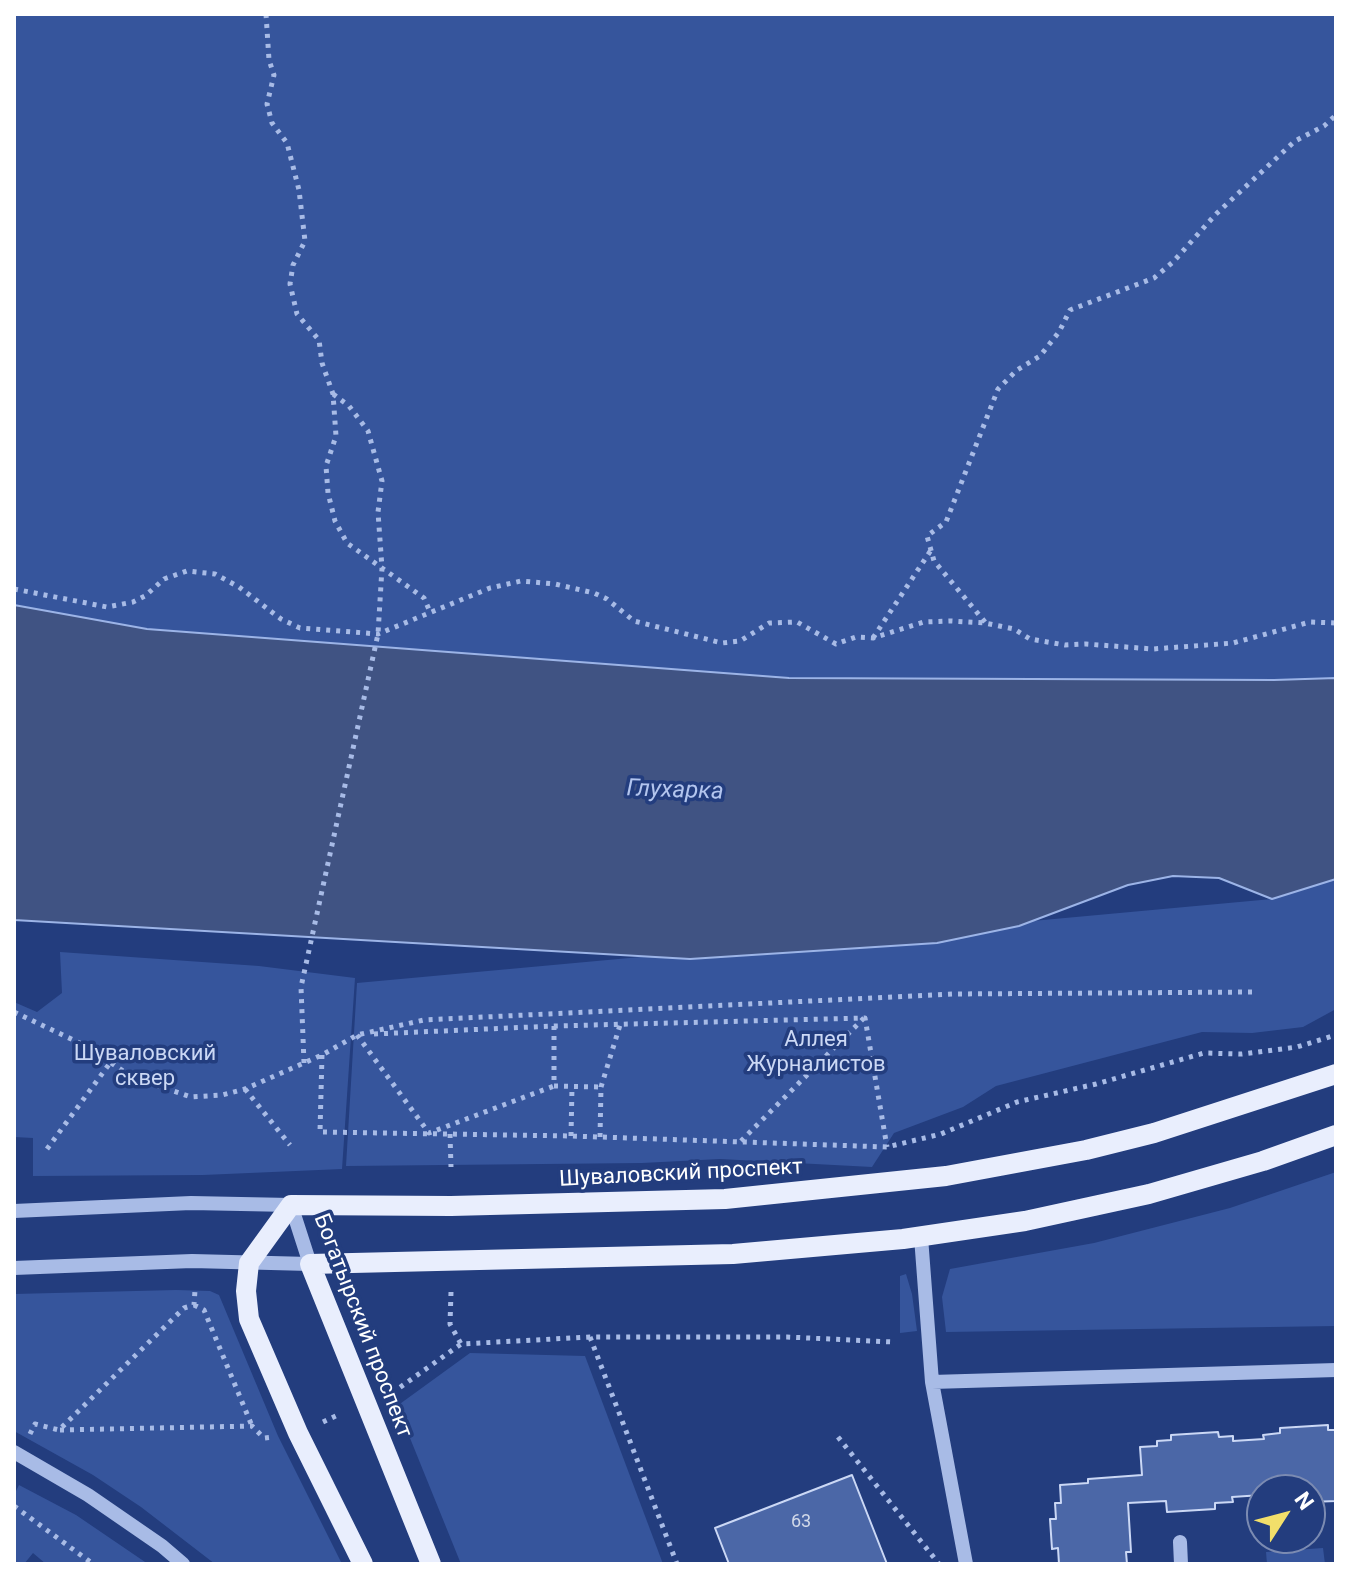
<!DOCTYPE html>
<html>
<head>
<meta charset="utf-8">
<style>
	body { margin:0 }
	#map { position:relative; width:1350px; height:1578px; overflow:hidden; background:#233d7e; font-family:Roboto,sans-serif }
	canvas { display:block }
	.frame { position:absolute; inset:0; border:16px solid #fff; pointer-events:none }
	.north { position:absolute; left:1246px; top:1474px; width:80px; height:80px; box-sizing:border-box; background:#233d7e; border:2px solid #7b8bb2; border-radius:50%; rotate:54deg; font-size:22px; font-weight:700; line-height:32px; text-align:center; color:#fff }
	.north::after { content:''; display:block; margin:auto; width:28px; height:36px; background:#f2df6a; clip-path:polygon(50% 0,100% 100%,50% 72%,0 100%) }
</style>
</head>
<body>
<div id="map">
<canvas width="1350" height="1578"></canvas>
<div class="frame"></div>
<div class="north">N</div>
</div>
<script>
const ctx = document.querySelector('canvas').getContext('2d');
ctx.lineJoin = 'round';
function paint(path, color) { ctx.fillStyle = color; ctx.fill(path, 'evenodd'); }
const toPath = rows => new Path2D(rows.map(r => 'M' + r).join(''));
function trace(path, color, width, dash) { ctx.strokeStyle = color; ctx.lineWidth = width; ctx.lineCap = dash ? 'butt' : 'round'; ctx.setLineDash(dash || []); ctx.stroke(path); }
function drawText(font, color, halo, rows, align = 'center') {
  ctx.font = font + ' Roboto,sans-serif'; ctx.lineWidth = 7; ctx.setLineDash([]); ctx.textBaseline = 'middle'; ctx.strokeStyle = halo; ctx.fillStyle = color; for (const [text, x, y, turn = 0] of rows) {
    ctx.save(); ctx.translate(x, y); ctx.rotate((+turn || 0) * Math.PI / 180); ctx.textAlign = isNaN(turn) ? turn : align; if (halo) ctx.strokeText(text, 0, 0); ctx.fillText(text, 0, 0); ctx.restore();
  }
}
paint(toPath([
	[14,14,1336,14,1336,678,1274,680,789,678,147,629,14,605],
	[1336,879,1336,1009,1303,1027,1252,1033,1202,1032,996,1086,963,1107,894,1133,872,1167,720,1159,642,1163,346,1166,357,983,1272,899],
	[60,952,259,966,355,978,342,1169,203,1175,33,1176,33,1138,14,1137,14,1002,37,1012,62,993],
	[1336,1172,1336,1326,946,1332,942,1297,950,1269,1094,1243,1230,1208],
	[906,1274,912,1294,917,1331,900,1333,900,1276],
	[176,1290,210,1291,219,1295,278,1436,342,1564,215,1564,141,1507,93,1475,14,1431,14,1294],
	[470,1353,585,1356,663,1564,461,1564,397,1406],
	[19,1485,76,1515,148,1564,46,1564,33,1553,24,1564,14,1564,14,1495],
	[1323,1548,1325,1564,1267,1564,1266,1552]
]), '#36559c');
const water = toPath([
	[14,605,147,629,789,678,1274,680,1336,678,1336,879,1272,899,1219,878,1173,876,1128,885,1019,926,937,943,690,959,14,920,14,605]
]);
paint(water, '#405383');
trace(water, '#9cb4e7', 2);
const building = toPath([
	[1328,1425,1328,1430,1336,1430,1336,1501,1310,1502,1310,1490,1262,1490,1262,1495,1232,1497,1233,1502,1215,1503,1215,1509,1167,1512,1166,1501,1128,1503,1131,1552,1126,1552,1127,1564,1059,1564,1058,1548,1052,1549,1050,1519,1056,1519,1055,1503,1061,1503,1060,1485,1088,1483,1088,1479,1142,1475,1140,1447,1157,1446,1157,1441,1171,1440,1171,1435,1218,1432,1219,1437,1233,1436,1233,1441,1264,1439,1263,1435,1280,1433,1280,1428,1328,1425],
	[852,1475,887,1564,729,1564,715,1528,852,1475]
]);
paint(building, '#4b67a7');
trace(building, '#cbd8f5', 2);
trace(toPath([
	[266,14,269,60,274,75,267,104,272,123,287,143,299,190,305,241,293,265,290,284,297,314,319,340,322,363,333,394,336,436,326,466,328,493,335,521,347,543,424,598,431,614],
	[14,589,107,607,133,602,145,596,164,579,187,571,215,574,239,587,281,619,300,628,378,634,490,588,521,581,555,584,594,593,607,599,634,621,722,643,740,641,769,623,797,622,836,644,856,637,873,638,924,622,951,621,985,623,1014,629,1030,639,1065,645,1086,644,1153,649,1233,643,1310,622,1336,623],
	[985,622,934,561,927,536,946,522,998,389,1017,370,1040,356,1059,332,1070,310,1154,278,1173,262,1216,214,1295,141,1324,126,1336,115],
	[873,638,931,550],
	[14,1012,86,1046,132,1077,191,1097,222,1095,245,1089,322,1055,357,1035,424,1020,953,994,1254,992],
	[554,1026,554,1086,601,1087],
	[374,1034,554,1026,865,1018,887,1147],
	[357,1035,429,1133,554,1086],
	[322,1055,320,1132,571,1136,887,1147,941,1134,1017,1102,1096,1084,1204,1053,1242,1054,1297,1047,1336,1035],
	[304,1063,301,987,378,634,382,568,378,512,382,481,368,431,349,406,333,394],
	[245,1089,290,1145],
	[450,1134,451,1167],
	[571,1136,572,1087],
	[600,1137,601,1087,620,1025],
	[741,1141,864,1018],
	[47,1149,110,1063],
	[451,1292,450,1324,461,1344],
	[194,1305,204,1310,252,1426],
	[590,1337,677,1564],
	[392,1393,461,1344,590,1337,787,1337,893,1342],
	[323,1422,340,1414],
	[60,1430,252,1426,264,1438,273,1437],
	[30,1434,35,1424,59,1430,184,1308,194,1305,195,1290],
	[838,1437,939,1564],
	[14,1506,93,1564]
]), '#a8bbe6', 5, [4, 6]);
trace(toPath([
	[14,1211,191,1203,291,1205,310,1264,192,1261,14,1268],
	[921,1237,932,1382],
	[14,1452,88,1495,162,1546,183,1564],
	[1180,1542,1181,1564],
	[966,1564,932,1382,1336,1370]
]), '#a8bbe6', 14);
trace(toPath([
	[363,1564,298,1433,249,1319,246,1291,249,1263,291,1205,451,1206,725,1199,946,1176,1086,1150,1154,1133,1336,1074],
	[431,1564,310,1264,733,1254,903,1239,1025,1221,1149,1194,1263,1161,1336,1135]
]), '#e9eefd', 20);
drawText('18px', '#d2d9e9', null, [
	["63",801,1522]
]);
drawText('22px', '#cbd8f5', '#233d7e', [
	["Аллея",816,1040],
	["Журналистов",816,1065],
	["Шуваловский",145,1054],
	["сквер",145,1079]
]);
drawText('22px', '#fff', '#233d7e', [
	["Шуваловский проспект",681,1174,-3],
	["Богатырский проспект",362,1326,69]
]);
drawText('italic 24px', '#b3c5ee', '#233d7e', [
	["Глухарка",675,791,2]
]);
</script>
</body>
</html>
